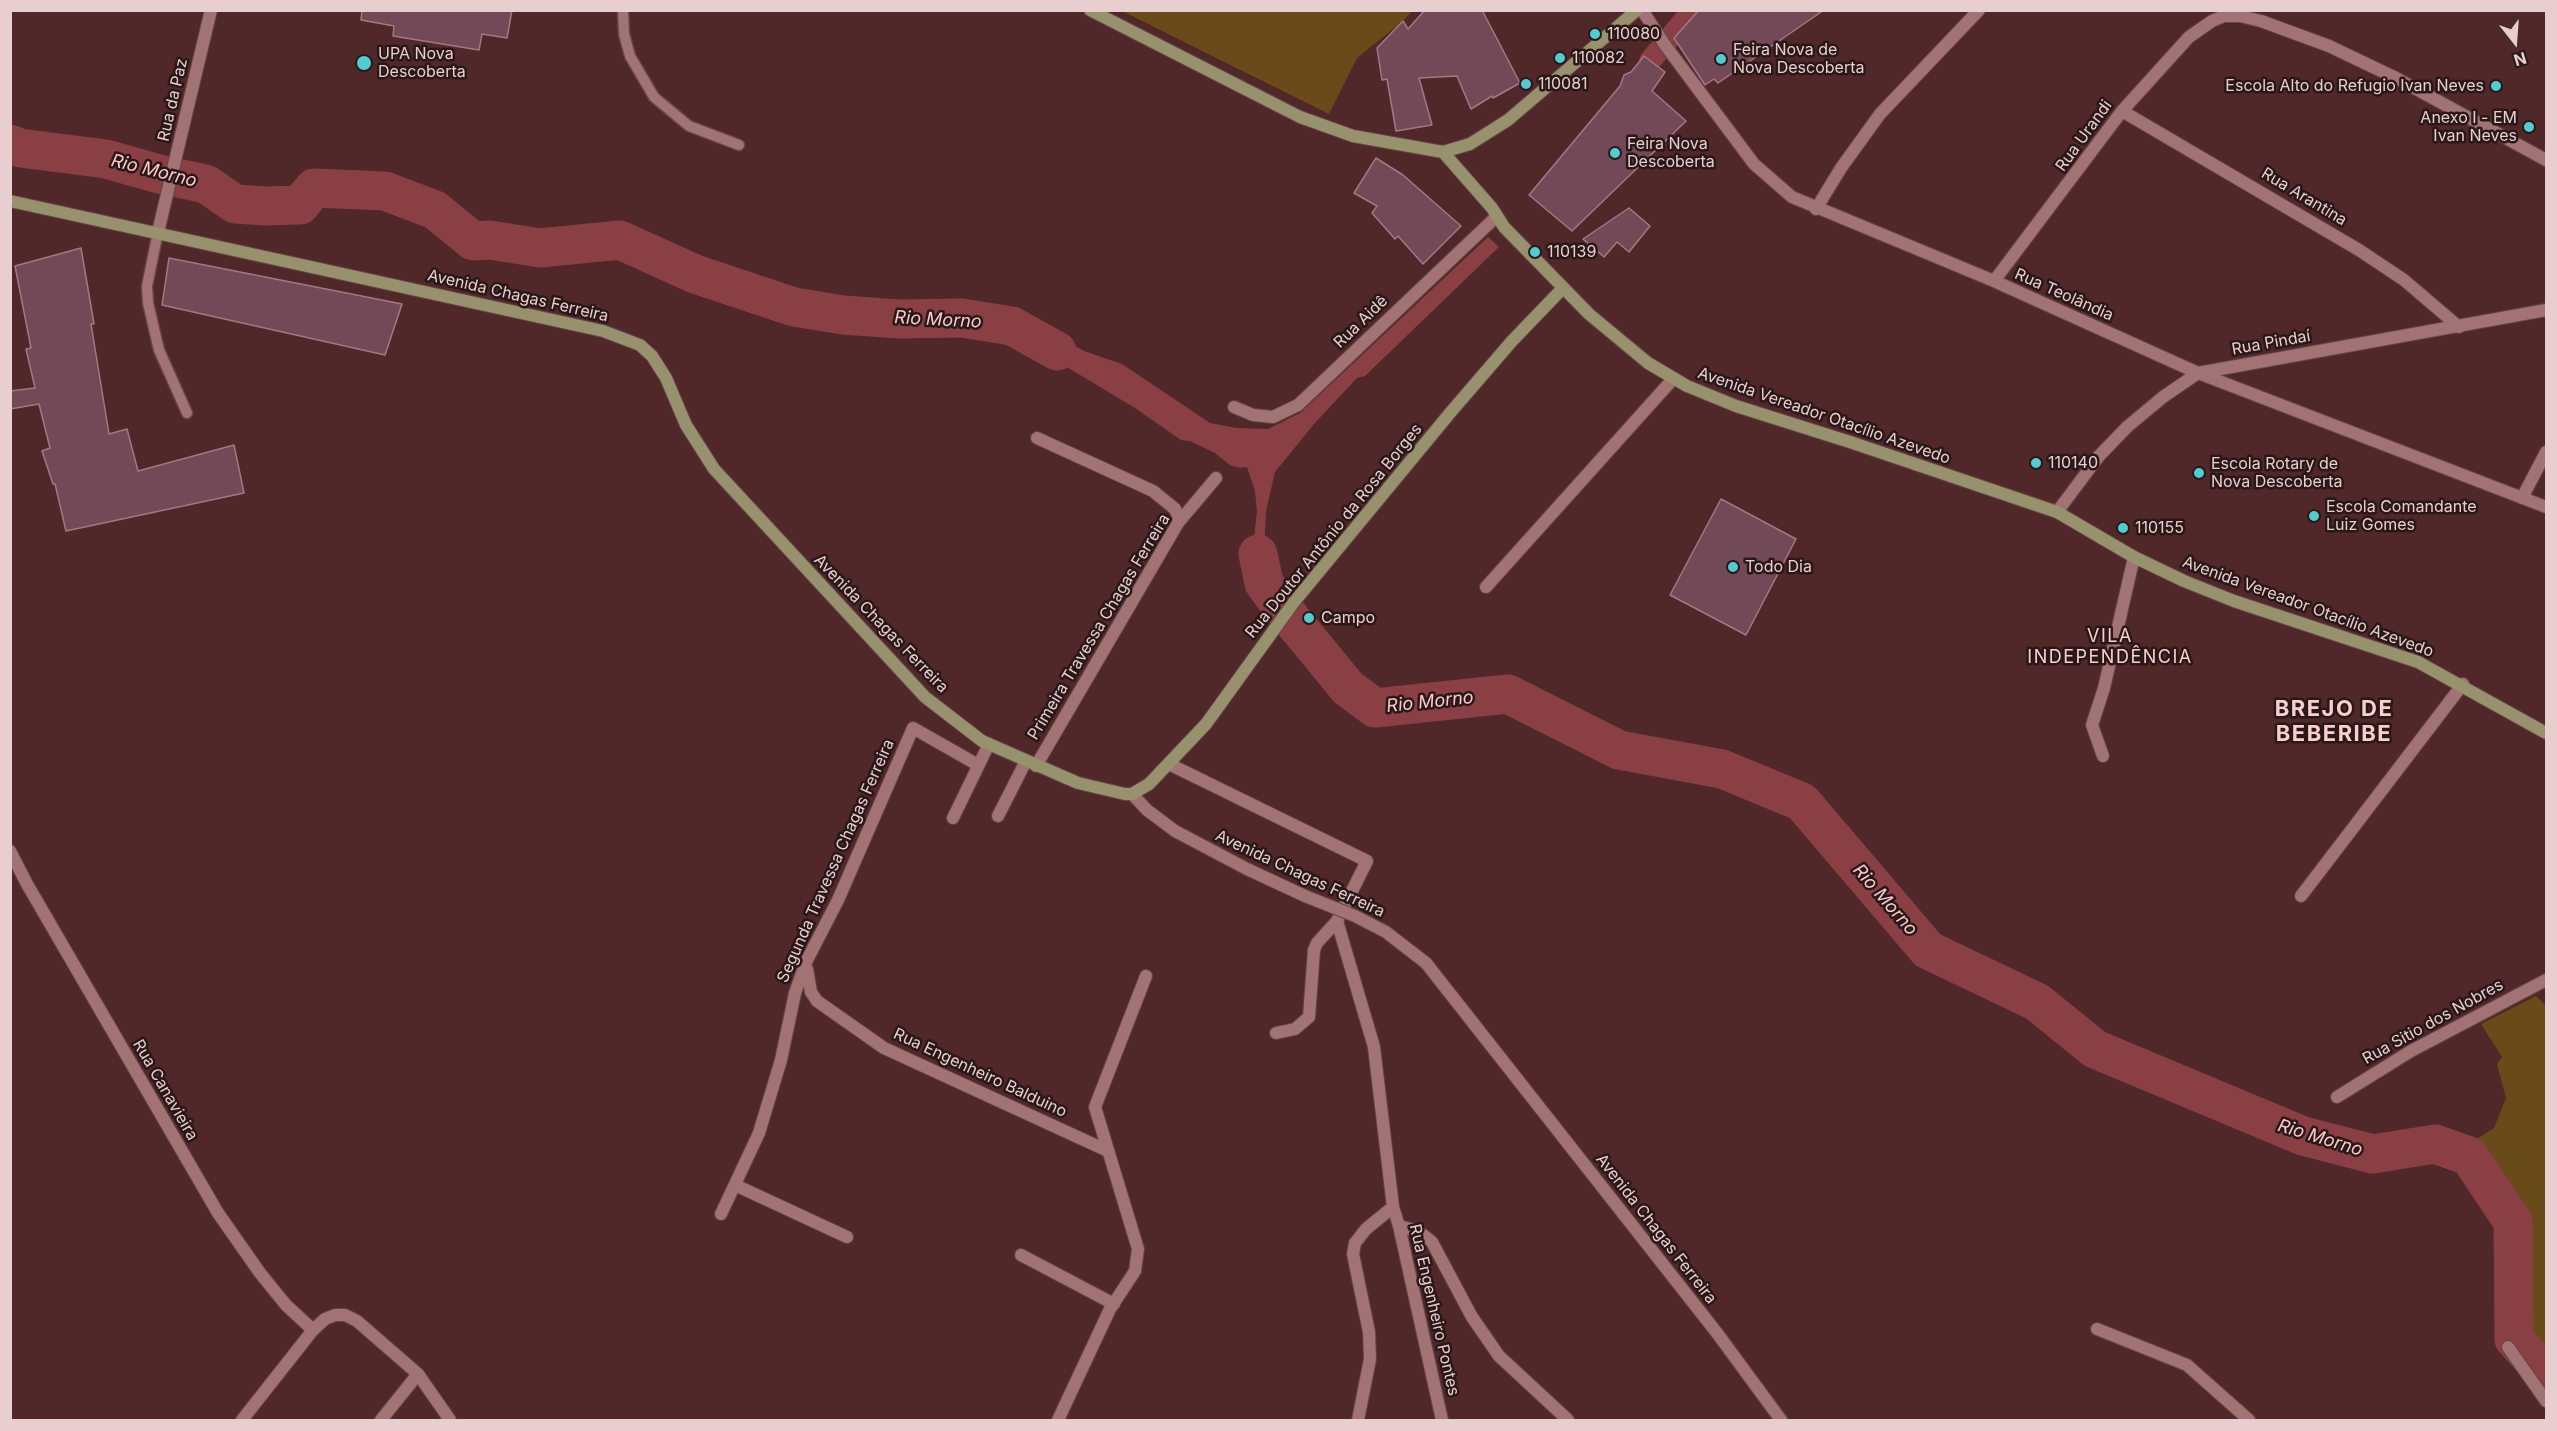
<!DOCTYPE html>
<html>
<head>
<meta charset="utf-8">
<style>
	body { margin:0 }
	#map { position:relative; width:2557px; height:1431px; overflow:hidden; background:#50282a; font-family:Inter,sans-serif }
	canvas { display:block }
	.frame { position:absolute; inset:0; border:12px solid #e8cece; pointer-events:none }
	.north { position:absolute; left:2485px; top:12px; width:60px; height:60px; -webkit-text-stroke:4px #2a1718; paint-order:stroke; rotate:163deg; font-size:16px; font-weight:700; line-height:24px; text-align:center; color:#e8cece }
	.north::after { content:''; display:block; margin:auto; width:21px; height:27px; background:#e8cece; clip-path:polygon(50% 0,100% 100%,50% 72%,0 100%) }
</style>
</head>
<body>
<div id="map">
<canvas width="2557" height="1431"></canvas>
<div class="frame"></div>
<div class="north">N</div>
</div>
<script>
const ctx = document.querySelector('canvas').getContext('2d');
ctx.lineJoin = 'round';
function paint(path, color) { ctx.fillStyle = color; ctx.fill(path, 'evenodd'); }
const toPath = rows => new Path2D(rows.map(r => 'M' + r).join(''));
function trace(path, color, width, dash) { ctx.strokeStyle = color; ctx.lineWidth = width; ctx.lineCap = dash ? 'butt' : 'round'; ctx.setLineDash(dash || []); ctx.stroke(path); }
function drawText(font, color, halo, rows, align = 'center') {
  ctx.font = font + ' Inter,sans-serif'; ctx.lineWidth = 5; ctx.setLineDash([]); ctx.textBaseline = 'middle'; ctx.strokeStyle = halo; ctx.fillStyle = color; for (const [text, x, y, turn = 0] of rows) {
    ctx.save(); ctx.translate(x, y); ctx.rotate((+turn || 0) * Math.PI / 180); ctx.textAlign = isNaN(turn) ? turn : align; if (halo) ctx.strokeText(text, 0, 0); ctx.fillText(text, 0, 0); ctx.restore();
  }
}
paint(toPath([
	[1122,11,1412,11,1403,21,1357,58,1329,114],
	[2536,996,2546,1006,2546,1361,2521,1333,2522,1227,2472,1142,2494,1128,2506,1098,2497,1064,2502,1057,2481,1024]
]), '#684b18');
paint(toPath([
	[1488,237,1499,247,1365,376,1357,378,1314,424,1275,472,1266,511,1264,551,1269,572,1284,596,1267,612,1256,591,1252,558,1257,511,1255,491,1247,467,1240,468,1230,465,1215,453,1190,441,1181,440,1135,408,1012,334,1011,321,1063,339,1084,351,1122,364,1210,423,1237,428,1268,429,1300,413]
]), '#8a3f44');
trace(toPath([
	[1650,61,1693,10]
]), '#8a3f44', 22);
trace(toPath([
	[10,144,20,148,106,159,159,174,206,184,235,204,265,206,300,205,314,188,385,191,435,210,473,241,490,240,540,248,620,240,695,274,794,307,843,315,900,319,962,318,1012,326,1057,351],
	[1258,554,1264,583,1283,609,1348,688,1375,708,1508,694,1619,750,1722,769,1802,802,1928,950,2037,1002,2095,1049,2303,1136,2373,1154,2435,1144,2469,1156,2513,1222,2514,1339,2546,1374]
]), '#8a3f44', 39);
const building = toPath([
	[362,10,512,10,507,38,482,34,479,50,393,36,394,26,361,20,362,10],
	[1425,10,1482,10,1520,83,1493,98,1492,96,1471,109,1457,76,1419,78,1432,125,1396,131,1387,79,1382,80,1377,48,1403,21,1408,29,1425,10],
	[1699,10,1824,10,1718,83,1714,79,1705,85,1674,38,1699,10],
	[1644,56,1665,72,1652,91,1686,121,1572,231,1529,195,1620,86,1624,75,1631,72,1644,56],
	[1376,158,1403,175,1461,226,1423,264,1398,236,1395,239,1372,213,1377,206,1354,193,1376,158],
	[1629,208,1650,226,1629,252,1617,242,1604,257,1583,239,1629,208],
	[81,248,94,324,91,324,109,434,127,429,138,471,234,445,244,493,66,531,55,484,53,484,42,451,50,448,39,404,10,409,10,391,35,388,26,349,31,348,15,266,81,248],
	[169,258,402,304,385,355,162,305,169,258],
	[1721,499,1796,539,1746,635,1670,595,1721,499]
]);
paint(building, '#724957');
trace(building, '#a47785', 1.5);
const lane = toPath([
	[623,10,624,34,630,56,654,97,689,126,739,145],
	[158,232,147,286,148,303,159,350,187,413]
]);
const street = toPath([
	[1642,10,1665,45,1754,164,1792,197,1994,281,2198,373,2546,507],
	[2122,111,2359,250,2404,280,2459,327],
	[1816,209,1841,168,1880,114,1979,10],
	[158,232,211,10],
	[1994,281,2122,111,2189,37,2212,21,2224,16,2240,16,2261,21,2329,46,2396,78,2546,160],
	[1234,407,1253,415,1273,417,1298,405,1497,216],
	[1037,438,1153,491,1175,509,1179,518,1178,523],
	[2522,498,2546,452],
	[2057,512,2099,456,2127,427,2163,397,2198,373,2546,310],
	[1486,587,1673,379],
	[2103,756,2092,725,2104,688,2134,557],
	[1169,764,1367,861,1337,921,1317,943,1314,950,1309,1017,1295,1029,1276,1033],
	[1036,766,1178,523,1216,478],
	[1132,794,1147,810,1175,831,1247,869,1305,896],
	[998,816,1026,761],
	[953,818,989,744],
	[10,851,27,884,218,1213,260,1273,286,1305,313,1330],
	[2301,896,2463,684],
	[1337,921,1374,1047,1393,1207,1366,1229,1355,1243,1353,1254,1369,1332,1370,1359,1358,1420],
	[1426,963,1717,1333,1781,1420],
	[807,969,811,992,817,1001,884,1048,1108,1151],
	[2337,1097,2411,1051,2546,980],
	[735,1185,847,1237],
	[1393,1207,1399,1226,1442,1420],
	[721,1214,759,1133,781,1060,795,993,806,962,838,900,913,728,978,765],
	[1399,1226,1418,1231,1432,1242,1472,1317,1499,1356,1568,1420],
	[1021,1255,1114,1304],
	[2097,1329,2187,1365,2249,1420],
	[2508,1347,2546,1401],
	[242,1420,313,1330,325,1319,335,1315,345,1315,357,1321,418,1374,450,1420],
	[381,1420,418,1374],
	[1058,1420,1110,1309,1135,1271,1138,1249,1095,1107,1146,976]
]);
const secondary = toPath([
	[1090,10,1300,117,1353,136,1443,152,1492,208,1504,227,1589,314,1648,363,1687,386,1736,406,1850,442,2057,512,2134,557,2184,581,2234,601,2418,662,2546,733],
	[1443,152,1470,144,1508,120,1637,10],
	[10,201,603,331,640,345,652,356,666,378,686,425,714,469,925,697,982,741,1078,783,1125,794,1132,794,1149,784,1206,724,1294,602,1450,413,1512,341,1563,288]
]);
trace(lane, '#664447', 13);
trace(street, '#664447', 14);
trace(secondary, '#664447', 14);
trace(lane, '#a27374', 10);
trace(street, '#a27374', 12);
trace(secondary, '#97916d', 12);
const streetBridge = toPath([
	[1305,896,1355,916,1386,932,1426,963]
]);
trace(streetBridge, '#664447', 14, []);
trace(streetBridge, '#a27374', 12);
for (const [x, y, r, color] of [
	[1595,34,6,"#52ccd0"],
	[1560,58,6,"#52ccd0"],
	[1721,59,6,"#52ccd0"],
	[364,63,8,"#52ccd0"],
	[1526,84,6,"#52ccd0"],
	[2496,86,6,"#52ccd0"],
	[2529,127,6,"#52ccd0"],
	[1615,153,6,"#52ccd0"],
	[1535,252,6,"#52ccd0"],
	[2036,463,6,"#52ccd0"],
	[2199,473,6,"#52ccd0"],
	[2314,516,6,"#52ccd0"],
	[2123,528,6,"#52ccd0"],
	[1733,567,6,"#52ccd0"],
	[1309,618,6,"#52ccd0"]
]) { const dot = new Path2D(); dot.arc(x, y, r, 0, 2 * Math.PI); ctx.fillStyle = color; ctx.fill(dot); trace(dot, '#2a1718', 2); }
drawText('16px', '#e8cece', '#2a1718', [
	["110080",1607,34],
	["Feira Nova de",1733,50],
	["Nova Descoberta",1733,68],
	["UPA Nova",378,54],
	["Descoberta",378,72],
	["110082",1572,58],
	["110081",1538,84],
	["Escola Alto do Refugio Ivan Neves",2484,86,"right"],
	["Anexo I - EM",2517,118,"right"],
	["Ivan Neves",2517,136,"right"],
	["Feira Nova",1627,144],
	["Descoberta",1627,162],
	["110139",1547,252],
	["110140",2048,463],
	["Escola Rotary de",2211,464],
	["Nova Descoberta",2211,482],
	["Escola Comandante",2326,507],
	["Luiz Gomes",2326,525],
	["110155",2135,528],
	["Todo Dia",1745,567],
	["Campo",1321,618]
], 'left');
drawText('16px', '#e8cece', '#2a1718', [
	["Rua da Paz",173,100,-77],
	["Rua Urandi",2084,136,-54],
	["Rua Arantina",2304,197,31],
	["Rua Teolândia",2064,295,24],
	["Avenida Chagas Ferreira",518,296,13],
	["Rua Aidê",1361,322,-44],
	["Rua Pindaí",2271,343,-10],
	["Avenida Vereador Otacílio Azevedo",1824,416,19],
	["Rua Doutor Antônio da Rosa Borges",1334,531,-51],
	["Avenida Vereador Otacílio Azevedo",2308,607,20],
	["Avenida Chagas Ferreira",881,624,46],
	["Primeira Travessa Chagas Ferreira",1099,627,-59],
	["Segunda Travessa Chagas Ferreira",836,861,-66],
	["Avenida Chagas Ferreira",1300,874,25],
	["Rua Sitio dos Nobres",2433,1022,-29],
	["Rua Engenheiro Balduino",980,1073,25],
	["Rua Canavieira",165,1090,60],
	["Avenida Chagas Ferreira",1656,1229,52],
	["Rua Engenheiro Pontes",1434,1310,77]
]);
drawText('italic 18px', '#f9caca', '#2a1718', [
	["Rio Morno",154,171,14],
	["Rio Morno",938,320,3],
	["Rio Morno",1430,702,-6],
	["Rio Morno",1885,900,49],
	["Rio Morno",2320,1138,17]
]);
ctx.letterSpacing = '1.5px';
drawText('18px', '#f8cece', '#2a1718', [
	["VILA",2110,637],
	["INDEPENDÊNCIA",2110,658]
]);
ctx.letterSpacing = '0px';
ctx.letterSpacing = '1.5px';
drawText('bold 22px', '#f8cece', '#2a1718', [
	["BREJO DE",2334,709],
	["BEBERIBE",2334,734]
]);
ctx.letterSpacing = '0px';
</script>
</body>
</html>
